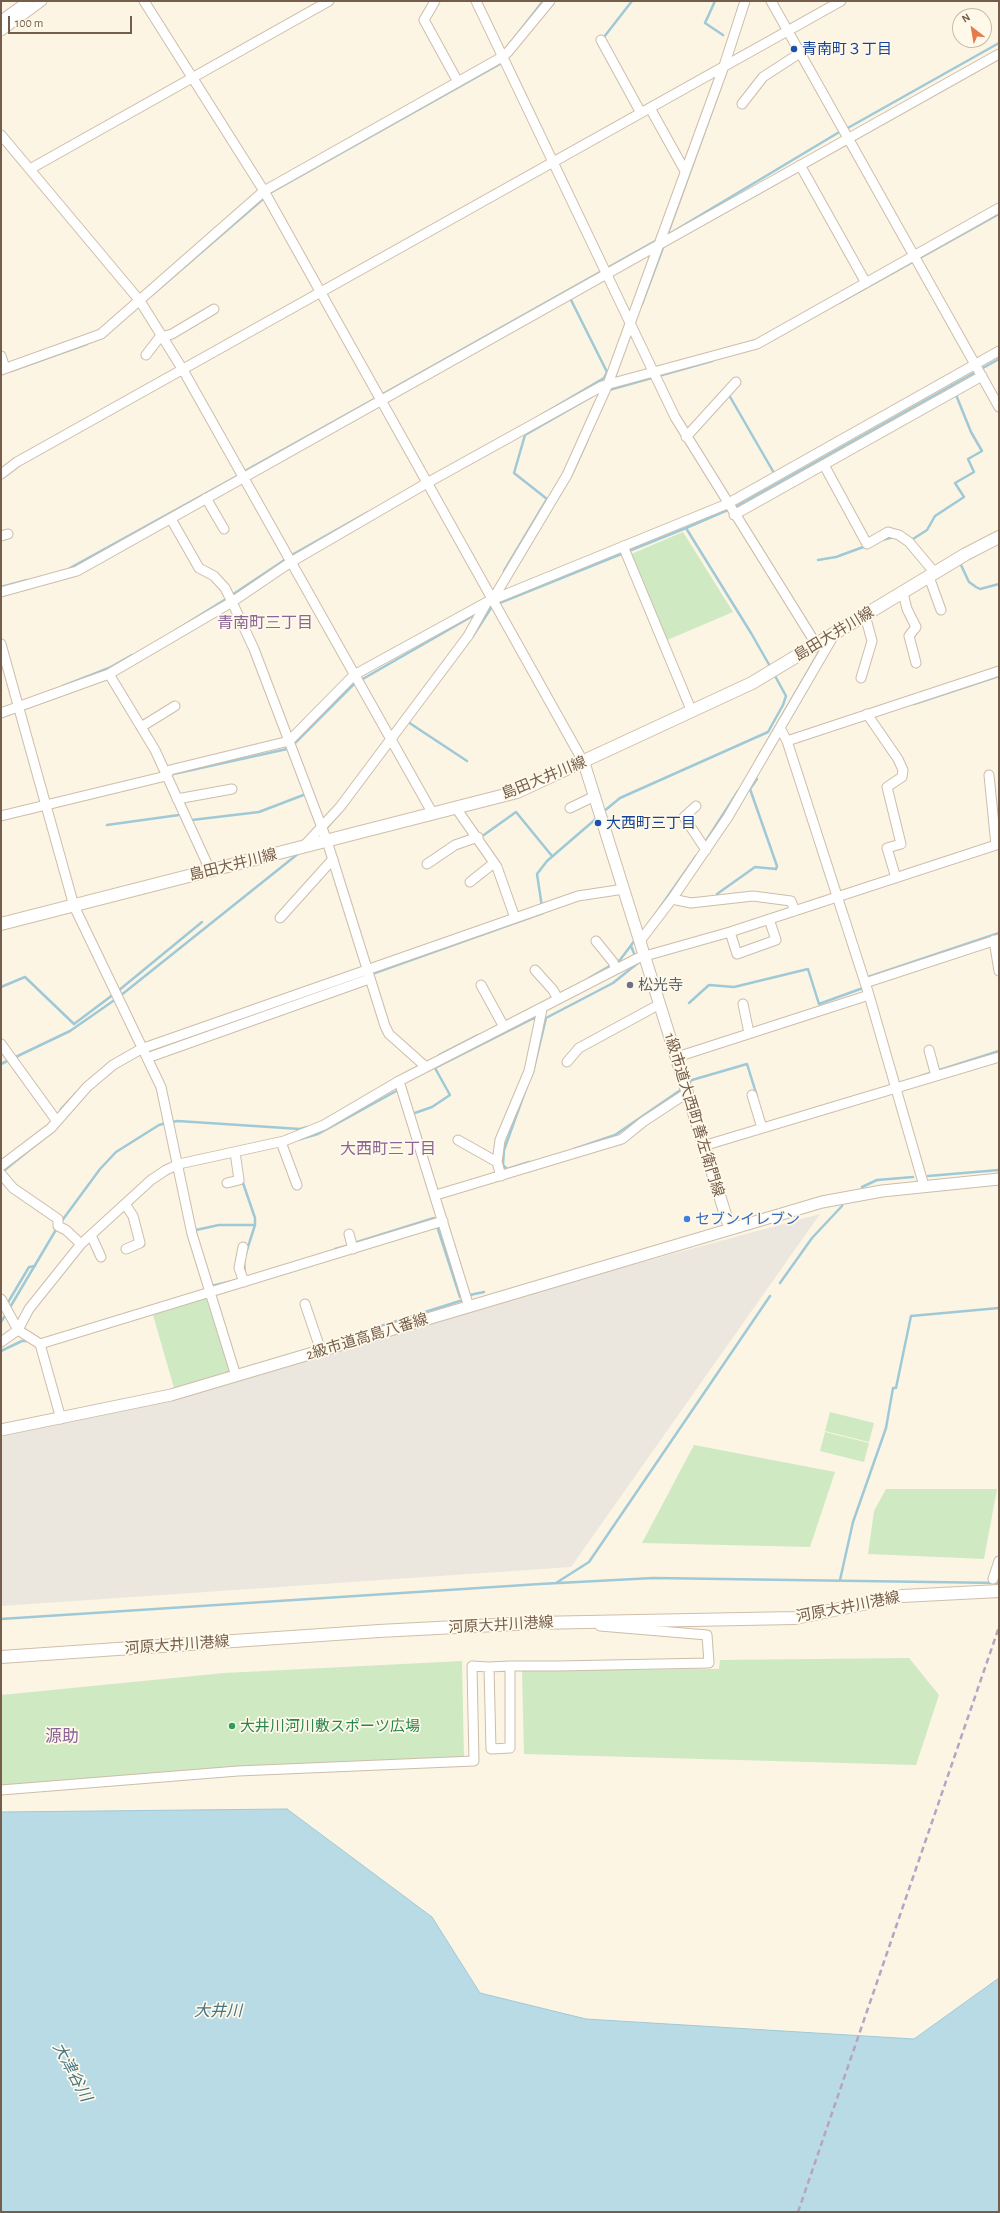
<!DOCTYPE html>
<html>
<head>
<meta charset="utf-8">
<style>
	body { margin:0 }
	#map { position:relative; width:1000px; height:2213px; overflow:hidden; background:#fcf5e4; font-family:"Alegreya Sans",sans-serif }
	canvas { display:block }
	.frame { position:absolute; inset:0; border:2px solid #745d4a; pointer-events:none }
	.north { position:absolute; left:952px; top:8px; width:40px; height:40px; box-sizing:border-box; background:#fff9ea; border:1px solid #c7bbaa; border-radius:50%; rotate:329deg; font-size:11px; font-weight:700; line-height:16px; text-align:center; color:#745d4a }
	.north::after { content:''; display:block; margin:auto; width:14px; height:18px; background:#e57b4a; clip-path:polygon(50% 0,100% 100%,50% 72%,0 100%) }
	.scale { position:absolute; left:8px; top:16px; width:124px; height:18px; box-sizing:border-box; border:2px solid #745d4a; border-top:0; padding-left:5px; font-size:12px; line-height:14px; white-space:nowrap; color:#745d4a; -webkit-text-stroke:3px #fff9ea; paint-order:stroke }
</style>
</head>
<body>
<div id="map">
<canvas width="1000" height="2213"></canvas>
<div class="frame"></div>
<div class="north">N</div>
<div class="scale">100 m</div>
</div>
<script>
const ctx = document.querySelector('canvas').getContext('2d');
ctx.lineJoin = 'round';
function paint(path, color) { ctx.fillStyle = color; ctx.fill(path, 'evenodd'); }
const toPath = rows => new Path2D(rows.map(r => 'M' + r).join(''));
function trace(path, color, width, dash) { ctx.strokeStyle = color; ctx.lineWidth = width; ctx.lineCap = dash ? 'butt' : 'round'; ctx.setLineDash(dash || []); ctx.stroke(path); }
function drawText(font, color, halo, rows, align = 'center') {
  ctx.font = font + ' "Alegreya Sans","Noto Sans JP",sans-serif'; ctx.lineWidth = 3.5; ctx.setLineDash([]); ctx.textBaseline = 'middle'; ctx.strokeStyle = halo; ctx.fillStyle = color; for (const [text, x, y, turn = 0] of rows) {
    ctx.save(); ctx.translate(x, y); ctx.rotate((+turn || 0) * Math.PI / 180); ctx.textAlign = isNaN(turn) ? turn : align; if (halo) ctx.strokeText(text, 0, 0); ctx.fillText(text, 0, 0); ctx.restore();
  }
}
paint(toPath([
	[820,1214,571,1567,1,1606,1,1436]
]), '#ebe6de');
paint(toPath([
	[683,532,733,612,665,641,629,555],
	[206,1298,230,1372,174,1388,153,1315],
	[830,1412,874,1423,869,1442,825,1431],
	[825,1432,869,1443,864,1462,820,1451],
	[694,1445,835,1472,810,1547,642,1543],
	[886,1489,997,1489,984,1559,868,1554,874,1511],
	[909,1658,939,1695,916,1765,524,1754,522,1670,719,1669,720,1660],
	[462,1661,464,1758,1,1788,1,1695,224,1673]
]), '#cfe9c3');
const water = toPath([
	[287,1809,432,1917,480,1993,586,2019,914,2039,999,1978,999,2212,1,2212,1,1812,287,1809]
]);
paint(water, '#b9dbe5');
trace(water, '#9fc9d7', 1);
trace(toPath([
	[715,1,705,23,723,35],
	[604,37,632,1],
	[504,51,543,1],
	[846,129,999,43],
	[669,234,841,131],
	[667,236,720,89],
	[153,294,270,193,500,64,501,61],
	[839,303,999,214],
	[642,304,664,245],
	[11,371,87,344],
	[609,390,712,361],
	[381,395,657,240],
	[729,395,774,473],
	[531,421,604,378,607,372,570,298],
	[243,472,376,398],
	[573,472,588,439],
	[909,539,913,539,927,530,935,516,964,497,955,483,974,472,968,459,982,451,971,432,952,385],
	[882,540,894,537],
	[290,556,368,512],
	[818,560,836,557,866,546],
	[961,565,969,582,976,587,980,589,999,584],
	[70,568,239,475],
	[504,571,547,499,514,473,525,435,593,396],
	[1,587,27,580],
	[497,604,686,528],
	[176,630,226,599,286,559],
	[473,636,493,605],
	[771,668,751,633,686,528,737,506,999,359],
	[361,680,476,614],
	[63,686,109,668,132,655],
	[914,704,999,676],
	[408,722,467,761],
	[293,745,356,682],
	[757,759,819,652],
	[169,775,287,749],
	[603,812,620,798,768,732,783,705,786,696,774,674],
	[192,820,259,812,306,794],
	[107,825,179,815],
	[325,830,344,808],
	[481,837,516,812,552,856],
	[704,844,738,791],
	[717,894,755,867,776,869,777,866,750,789,757,779],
	[542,907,537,874,547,861,598,817],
	[654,916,696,856],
	[372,974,543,913,542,912],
	[589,978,620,960,635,940],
	[865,978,999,933],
	[1,987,25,977,74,1024,114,994],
	[118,991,202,922],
	[120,996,299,853],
	[689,1003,709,985,734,987,808,969,819,1004,863,988],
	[546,1018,613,983,638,963,631,946],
	[149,1050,342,984],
	[439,1055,478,1035],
	[1,1064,70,1031,116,999],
	[533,1072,546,1018],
	[921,1076,999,1051],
	[687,1084,692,1080,747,1064,757,1096],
	[527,1086,504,1150,503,1165,507,1169,529,1162],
	[60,1113,61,1109,76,1093],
	[412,1114,432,1107,450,1095,435,1068,532,1019,537,1018],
	[171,1122,178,1121,300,1129,307,1127],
	[297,1140,318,1134,398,1090,398,1092],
	[574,1149,615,1135,682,1089],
	[1,1173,38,1143],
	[928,1176,999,1170],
	[242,1180,255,1218,255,1225],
	[862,1187,877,1180,913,1177],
	[61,1222,100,1169,116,1152,159,1125,166,1123],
	[437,1226,460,1297,484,1292],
	[196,1230,219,1225,255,1225,246,1253],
	[354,1243,434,1218,435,1221],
	[335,1249,350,1245],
	[244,1261,245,1274],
	[780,1283,812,1238,842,1206],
	[211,1286,237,1280],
	[7,1304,29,1267,35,1266],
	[9,1309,57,1228],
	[1,1322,6,1314],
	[321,1345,463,1300,463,1298],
	[1,1351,22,1341,28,1341],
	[840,1580,853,1522,886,1428,893,1388,896,1388,911,1316,999,1308],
	[556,1583,589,1562,770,1296],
	[1,1619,540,1584,653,1578,999,1583]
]), '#9fc9d7', 2.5);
const minor = toPath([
	[144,1,264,191,584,763],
	[435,1,424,20,458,82],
	[476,1,675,417,816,644],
	[771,1,999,407],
	[1,20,28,1],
	[1,31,42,1],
	[601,40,641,113],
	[742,104,763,77,800,53],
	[650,108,685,171],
	[1,135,140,301,183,370,433,814],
	[800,165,866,283],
	[30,169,329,1],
	[146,355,159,338,172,334,214,309],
	[1,356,5,368],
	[1,370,101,334,264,191,502,57,508,52,550,1],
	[686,437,736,382],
	[824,465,867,544,888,532,899,535,909,542,935,573],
	[1,474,17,462,841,1],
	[206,498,224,529],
	[734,515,982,376],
	[171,519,199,568,214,576,225,588,232,602,254,649,327,841,385,1026,389,1034,426,1067],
	[1,536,8,534],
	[623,546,692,712],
	[929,577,941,610],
	[1,592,77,571,999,54],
	[903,593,907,609,916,627,909,636,916,663],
	[493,599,567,475,608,384,724,66,745,1],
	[1,644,74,906,161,1087,192,1234,236,1376],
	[109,674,155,750,210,870],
	[861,678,872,641,865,615],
	[1,713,109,674,232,602,291,562,427,483,602,386,757,344,999,208],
	[867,714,898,759,903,770,902,777,887,787,901,844,887,848,896,878],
	[141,727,175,706],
	[780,728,787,741,869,995,924,1186],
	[787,741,999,671],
	[989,775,996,845],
	[177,799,232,789],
	[696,806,684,817,706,850],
	[456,808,497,867,515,918],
	[570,808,595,796],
	[1,816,166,776,170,770,289,741,354,675,487,602,727,504,999,351],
	[303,847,340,807,468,636,487,602],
	[427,864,455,845,478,837],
	[470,882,494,863],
	[672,899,691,903,753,896,791,901,795,911],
	[280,918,333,859],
	[730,932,737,954,776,940,769,919],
	[994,940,999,971],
	[596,941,613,962,616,969],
	[640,941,672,899,728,817,834,635],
	[535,970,553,990,558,999],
	[865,983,999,939],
	[481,985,504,1027],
	[743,1004,749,1033],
	[1,1044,56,1120],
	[929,1050,936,1076],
	[677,1057,869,995],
	[147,1058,369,979],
	[567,1062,579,1048,660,1004],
	[399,1081,469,1307],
	[752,1095,762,1128],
	[458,1140,497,1162],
	[281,1142,297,1185],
	[703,1146,999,1057],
	[1,1166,51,1128,87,1087,113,1065,141,1049,578,896,624,889],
	[1,1174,13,1188,58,1219,58,1226,66,1230,81,1244],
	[501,1176,497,1162,500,1140,529,1071,542,1009],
	[227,1183,239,1180,235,1152],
	[436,1195,622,1139,643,1122,687,1093],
	[125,1204,133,1216,140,1243,126,1249],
	[349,1234,353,1249],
	[91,1235,101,1257],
	[243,1247,239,1268,244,1282],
	[1,1299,18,1330,40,1344,61,1419],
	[305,1304,321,1351],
	[1,1342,18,1330,29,1309,81,1244,151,1180,166,1170,179,1164,284,1141,324,1125,399,1081,638,958,730,932,999,844],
	[40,1344,443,1221],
	[993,1579,999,1561],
	[510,1666,510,1748,491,1749,489,1667,510,1666,558,1666,709,1663,707,1635,600,1626],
	[1,1790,238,1771,474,1761,472,1666,489,1667]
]);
const tertiary = toPath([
	[584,763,730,1229],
	[1,1430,171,1395,822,1202,882,1191,999,1179]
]);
const secondary = toPath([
	[1,924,517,792,752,683,966,554,999,537],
	[1,1657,379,1631,534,1623,795,1618,902,1596,999,1591]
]);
trace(minor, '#cdbdab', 11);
trace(tertiary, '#cdbdab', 13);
trace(secondary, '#d0bea8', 14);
trace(minor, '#fff', 9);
trace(tertiary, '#fff', 11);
trace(secondary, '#fff', 12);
trace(toPath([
	[798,2212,999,1627]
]), '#b8a3c5', 2.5, [6, 4]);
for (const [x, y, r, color] of [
	[794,49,4,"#1a4fb4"],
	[598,823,4,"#1a4fb4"],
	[630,985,4,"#6b7280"],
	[687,1219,4,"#3f7fe0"],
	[232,1726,4,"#2e9e5b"]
]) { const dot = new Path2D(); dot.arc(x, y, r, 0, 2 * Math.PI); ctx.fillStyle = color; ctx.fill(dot); trace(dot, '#fff9ea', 1.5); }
drawText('15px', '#164399', '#fff9ea', [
	["青南町３丁目",802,49],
	["大西町三丁目",606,823]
], 'left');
drawText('15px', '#745d4a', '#fff9ea', [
	["島田大井川線",834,634,-31],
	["島田大井川線",544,778,-22],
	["島田大井川線",233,865,-14],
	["1級市道大西町善左衛門線",694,1115,73],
	["2級市道高島八番線",367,1337,-17],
	["河原大井川港線",848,1607,-11],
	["河原大井川港線",501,1625,-3],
	["河原大井川港線",177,1645,-4]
]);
drawText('15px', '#5b616d', '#fff9ea', [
	["松光寺",638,985]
], 'left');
drawText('15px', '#366cbe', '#fff9ea', [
	["セブンイレブン",695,1219]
], 'left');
drawText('15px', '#27864d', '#fff9ea', [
	["大井川河川敷スポーツ広場",240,1726]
], 'left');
drawText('16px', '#8b6598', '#fff9ea', [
	["青南町三丁目",265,623],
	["大西町三丁目",388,1149]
]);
drawText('italic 16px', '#447687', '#fff9ea', [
	["大井川",218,2011],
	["大津谷川",72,2072,62]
]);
drawText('17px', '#8b6598', '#fff9ea', [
	["源助",62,1737]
]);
</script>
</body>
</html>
